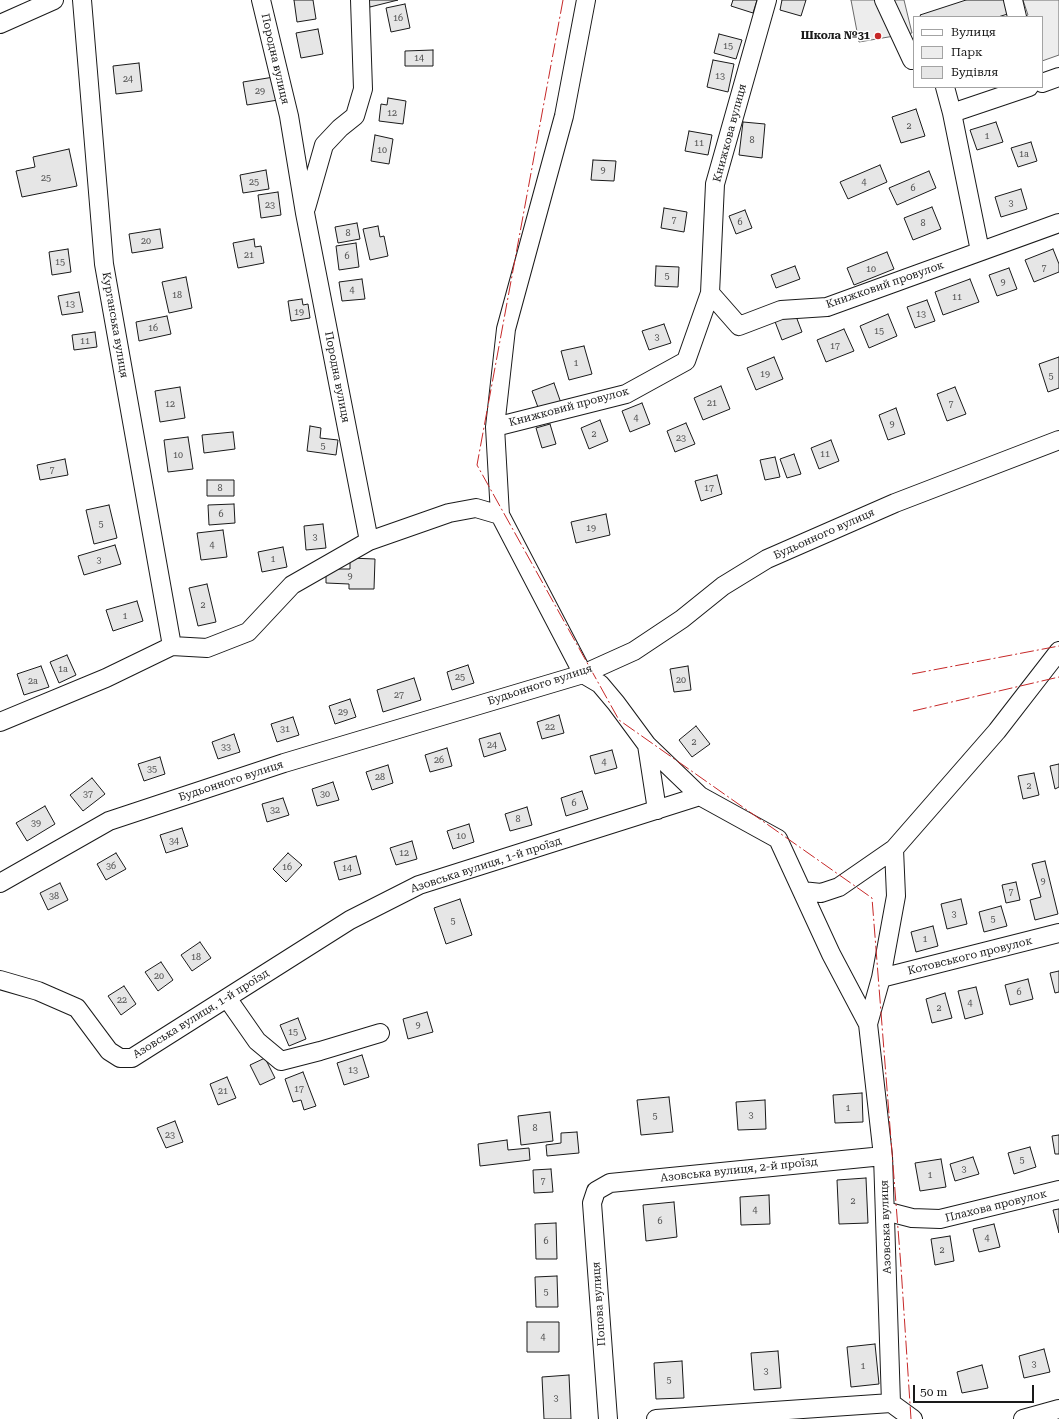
<!DOCTYPE html>
<html>
<head>
<meta charset="utf-8">
<style>
	body { margin:0 }
	#map { position:relative; width:1059px; height:1419px; overflow:hidden; background:#fff; font-family:"Roboto Serif",serif }
	canvas { display:block }
	.legend { position:absolute; left:913px; top:16px; width:130px; height:72px; box-sizing:border-box; background:#fff; border:1px solid #a3a3a3; margin:0; padding:5px 7px; list-style:none; font-size:12px; color:#1a1a1a }
	.legend li { display:flex; align-items:center; gap:8px; height:20px }
	.legend b { width:20px; border:1px solid #a3a3a3 }
	.scale { position:absolute; left:913px; top:1385px; width:121px; height:18px; box-sizing:border-box; border:2px solid #1a1a1a; border-top:0; padding-left:5px; font-size:12px; line-height:14px; white-space:nowrap; color:#1a1a1a; -webkit-text-stroke:3px #fff; paint-order:stroke }
</style>
</head>
<body>
<div id="map">
<canvas width="1059" height="1419"></canvas>
<ul class="legend">
<li><b style="height:5px;background:#fff"></b>Вулиця</li>
<li><b style="height:11px;background:#ededed"></b>Парк</li>
<li><b style="height:11px;background:#e6e6e6"></b>Будівля</li>
</ul>
<div class="scale">50 m</div>
</div>
<script>
const ctx = document.querySelector('canvas').getContext('2d');
ctx.lineJoin = 'round';
function paint(path, color) { ctx.fillStyle = color; ctx.fill(path, 'evenodd'); }
const toPath = rows => new Path2D(rows.map(r => 'M' + r).join(''));
function trace(path, color, width, dash) { ctx.strokeStyle = color; ctx.lineWidth = width; ctx.lineCap = dash ? 'butt' : 'round'; ctx.setLineDash(dash || []); ctx.stroke(path); }
function drawText(font, color, halo, rows, align = 'center') {
  ctx.font = font + ' "Roboto Serif",serif'; ctx.lineWidth = 3; ctx.setLineDash([]); ctx.textBaseline = 'middle'; ctx.strokeStyle = halo; ctx.fillStyle = color; for (const [text, x, y, turn = 0] of rows) {
    ctx.save(); ctx.translate(x, y); ctx.rotate((+turn || 0) * Math.PI / 180); ctx.textAlign = isNaN(turn) ? turn : align; if (halo) ctx.strokeText(text, 0, 0); ctx.fillText(text, 0, 0); ctx.restore();
  }
}
const green = toPath([
	[851,0,904,0,912,33,859,42,851,0],
	[1023,0,1059,0,1059,55,1042,61,1042,17,1023,17,1028,15,1023,0]
]);
paint(green, '#ededed');
trace(green, '#6a6a6a', 1);
const building = toPath([
	[294,0,313,0,316,19,297,22,294,0],
	[368,0,398,0,370,7,368,0],
	[733,0,757,0,753,13,731,6,733,0],
	[782,0,806,0,801,16,780,10,782,0],
	[966,0,1010,0,1014,12,998,17,921,17,920,15,966,0],
	[405,4,410,28,391,32,386,8,405,4],
	[318,29,323,54,301,58,296,33,318,29],
	[719,34,742,40,736,59,714,53,719,34],
	[433,50,433,66,405,66,405,51,433,50],
	[713,60,734,64,728,92,707,87,713,60],
	[139,63,142,91,116,94,113,66,139,63],
	[274,77,278,100,247,105,243,82,274,77],
	[388,98,406,101,403,124,379,121,381,104,387,105,388,98],
	[916,109,925,136,901,143,892,117,916,109],
	[743,122,765,124,762,158,739,155,743,122],
	[996,122,1003,142,977,150,970,130,996,122],
	[689,131,712,135,708,155,685,151,689,131],
	[375,135,393,139,389,164,371,161,375,135],
	[1031,142,1037,161,1018,167,1011,148,1031,142],
	[69,149,77,186,22,197,16,171,35,167,33,157,69,149],
	[593,160,616,161,614,181,591,180,593,160],
	[880,165,887,182,848,199,840,182,880,165],
	[266,170,269,189,243,193,240,175,266,170],
	[929,171,936,188,897,205,889,188,929,171],
	[1021,189,1027,209,1001,217,995,197,1021,189],
	[278,192,281,215,261,218,258,195,278,192],
	[932,207,941,229,913,240,904,218,932,207],
	[664,208,687,212,684,232,661,228,664,208],
	[745,210,752,228,736,234,729,216,745,210],
	[357,223,360,239,338,243,335,227,357,223],
	[378,226,380,237,384,236,388,256,370,260,363,229,378,226],
	[160,229,163,248,132,253,129,234,160,229],
	[254,239,255,247,261,246,264,263,238,268,233,243,254,239],
	[356,243,359,267,339,270,336,246,356,243],
	[68,249,71,272,52,275,49,252,68,249],
	[1053,249,1059,264,1059,272,1034,282,1025,260,1053,249],
	[887,252,894,269,854,285,847,268,887,252],
	[656,266,679,267,678,287,655,286,656,266],
	[795,266,800,279,776,288,771,275,795,266],
	[1009,268,1017,289,997,296,989,275,1009,268],
	[186,277,192,308,169,313,162,282,186,277],
	[362,279,365,299,342,301,339,282,362,279],
	[970,279,979,302,943,315,935,292,970,279],
	[79,292,83,312,62,315,58,296,79,292],
	[302,299,303,305,308,304,310,318,291,321,288,301,302,299],
	[927,300,935,321,915,328,907,307,927,300],
	[794,311,802,332,782,340,774,319,794,311],
	[888,314,897,336,869,348,860,326,888,314],
	[167,316,171,334,139,341,136,322,167,316],
	[664,324,671,343,649,350,642,331,664,324],
	[844,329,854,351,826,362,817,340,844,329],
	[95,332,97,347,74,350,72,335,95,332],
	[584,346,592,374,569,380,561,351,584,346],
	[774,357,783,379,756,390,747,368,774,357],
	[1059,357,1059,388,1048,392,1039,364,1059,357],
	[554,383,561,403,539,410,532,391,554,383],
	[721,386,730,409,703,420,694,398,721,386],
	[180,387,185,418,160,422,155,391,180,387],
	[955,387,966,414,947,421,937,394,955,387],
	[642,403,650,424,630,432,622,411,642,403],
	[896,408,905,434,888,440,879,415,896,408],
	[600,420,608,441,589,449,581,428,600,420],
	[686,423,695,444,675,452,667,431,686,423],
	[550,424,556,444,542,448,536,428,550,424],
	[310,426,321,428,320,438,338,440,336,455,307,451,310,426],
	[233,432,235,449,204,453,202,435,233,432],
	[188,437,193,469,168,472,164,440,188,437],
	[831,440,839,461,819,469,811,448,831,440],
	[794,454,801,474,787,478,780,459,794,454],
	[775,457,780,477,765,480,760,460,775,457],
	[65,459,68,475,40,480,37,465,65,459],
	[717,475,722,494,701,501,695,481,717,475],
	[207,480,234,480,234,496,207,496,207,480],
	[234,504,235,523,209,525,208,505,234,504],
	[109,505,117,538,94,544,86,510,109,505],
	[606,514,610,535,576,543,571,522,606,514],
	[323,524,326,548,306,550,304,526,323,524],
	[223,530,227,557,201,560,197,533,223,530],
	[115,545,121,564,84,575,78,556,115,545],
	[283,547,287,567,262,572,258,552,283,547],
	[350,558,375,559,374,589,349,589,349,584,326,583,326,569,350,569,350,558],
	[207,584,216,622,198,626,189,588,207,584],
	[137,601,143,621,113,631,106,610,137,601],
	[67,655,76,675,59,683,50,662,67,655],
	[468,665,474,683,452,690,447,672,468,665],
	[41,666,49,687,24,695,17,674,41,666],
	[688,666,691,690,674,692,670,669,688,666],
	[414,678,421,700,383,712,377,690,414,678],
	[350,699,356,717,335,724,329,706,350,699],
	[559,715,564,733,542,739,537,722,559,715],
	[293,717,299,735,277,742,271,724,293,717],
	[696,726,710,744,692,757,679,740,696,726],
	[500,733,506,750,484,757,479,739,500,733],
	[234,734,240,752,218,759,212,742,234,734],
	[447,748,452,766,430,772,425,755,447,748],
	[612,750,617,768,595,774,590,756,612,750],
	[160,757,165,774,144,781,138,764,160,757],
	[1059,764,1059,787,1055,789,1050,766,1059,764],
	[388,765,393,783,372,790,366,772,388,765],
	[1034,773,1039,795,1023,799,1018,776,1034,773],
	[92,778,105,794,83,811,70,795,92,778],
	[333,782,339,800,317,806,312,789,333,782],
	[582,791,588,809,566,816,561,798,582,791],
	[283,798,289,815,267,822,262,804,283,798],
	[45,806,55,824,27,841,16,823,45,806],
	[527,807,532,825,510,831,505,814,527,807],
	[469,824,474,842,453,849,447,831,469,824],
	[182,828,188,846,166,853,160,835,182,828],
	[412,841,417,859,396,865,390,848,412,841],
	[116,853,126,869,106,880,97,864,116,853],
	[288,853,302,865,286,882,273,869,288,853],
	[356,856,361,874,339,880,334,862,356,856],
	[1045,861,1058,914,1035,920,1030,900,1041,897,1032,864,1045,861],
	[1016,882,1020,900,1006,903,1002,885,1016,882],
	[60,883,68,900,48,910,40,893,60,883],
	[460,899,472,935,446,944,434,908,460,899],
	[961,899,967,924,947,929,941,904,961,899],
	[1001,906,1007,926,984,932,979,912,1001,906],
	[933,926,938,946,916,952,911,932,933,926],
	[200,942,211,958,192,971,181,955,200,942],
	[161,962,173,980,158,991,145,972,161,962],
	[1059,971,1059,992,1055,993,1050,973,1059,971],
	[1028,979,1033,999,1010,1005,1005,985,1028,979],
	[124,986,136,1004,121,1015,108,996,124,986],
	[976,987,983,1014,965,1019,958,991,976,987],
	[945,993,952,1018,932,1023,926,999,945,993],
	[427,1012,433,1032,408,1039,403,1019,427,1012],
	[298,1018,306,1039,289,1046,280,1025,298,1018],
	[362,1055,369,1077,344,1085,337,1063,362,1055],
	[265,1058,275,1078,260,1085,250,1065,265,1058],
	[303,1072,316,1106,304,1110,301,1100,293,1102,285,1079,303,1072],
	[227,1077,236,1098,218,1105,210,1084,227,1077],
	[862,1093,863,1122,835,1123,833,1095,862,1093],
	[669,1097,673,1132,641,1135,637,1100,669,1097],
	[765,1100,766,1129,738,1130,736,1102,765,1100],
	[550,1112,553,1141,521,1145,518,1116,550,1112],
	[175,1121,183,1142,166,1148,157,1128,175,1121],
	[577,1132,579,1153,547,1156,546,1145,561,1143,561,1133,577,1132],
	[1059,1135,1059,1154,1055,1154,1052,1136,1059,1135],
	[507,1140,508,1150,529,1148,530,1160,480,1166,478,1144,507,1140],
	[1030,1147,1036,1167,1014,1174,1008,1153,1030,1147],
	[973,1157,979,1174,955,1181,950,1164,973,1157],
	[941,1159,946,1187,920,1191,915,1163,941,1159],
	[551,1169,553,1192,534,1193,533,1170,551,1169],
	[866,1178,868,1223,839,1224,837,1180,866,1178],
	[769,1195,770,1224,741,1225,740,1197,769,1195],
	[674,1202,677,1237,646,1241,643,1205,674,1202],
	[1059,1209,1059,1233,1053,1210,1059,1209],
	[556,1223,557,1259,536,1259,535,1224,556,1223],
	[994,1224,1000,1247,979,1252,973,1229,994,1224],
	[950,1236,954,1261,935,1265,931,1239,950,1236],
	[557,1276,558,1307,536,1307,535,1277,557,1276],
	[527,1322,559,1322,559,1352,527,1352,527,1322],
	[875,1344,879,1384,851,1387,847,1347,875,1344],
	[1044,1349,1050,1372,1024,1378,1019,1356,1044,1349],
	[778,1351,781,1388,754,1390,751,1353,778,1351],
	[682,1361,684,1398,656,1399,654,1363,682,1361],
	[982,1365,988,1388,962,1393,957,1372,982,1365],
	[569,1375,571,1419,544,1419,542,1377,569,1375]
]);
paint(building, '#e6e6e6');
trace(building, '#1a1a1a', 1);
const minor = toPath([
	[82,0,104,264,172,646],
	[261,0,289,116,305,213,369,541],
	[586,0,564,116,506,329,495,427,500,515,583,674,600,684,616,703,647,745,700,796,778,839,831,954,868,1024,883,1156,891,1403,913,1419],
	[884,0,912,60,914,59],
	[1013,0,1017,17],
	[0,24,54,0],
	[1042,83,1059,77],
	[945,87,952,113,980,251],
	[952,113,1029,87],
	[306,208,324,145,340,128,355,116,363,89,360,0],
	[710,293,715,184,767,0],
	[495,427,626,394,686,361,710,293,739,326,781,310,827,307,1059,223],
	[0,722,106,678,172,646,207,648,248,632,292,585,369,541,449,513,476,508,500,515],
	[647,745,657,810],
	[0,883,109,821,284,763,583,674,634,651,682,619,723,586,767,559,895,503,1059,440],
	[802,891,821,893,839,887,894,849],
	[881,978,1059,933],
	[0,980,38,991,77,1008,109,1051,120,1058,132,1058,350,920,419,885,700,796],
	[227,998,257,1041,281,1061,320,1051,380,1033],
	[868,1024,881,978,896,896,894,849,997,731,1059,651],
	[885,1211,912,1218,940,1219,1059,1190],
	[608,1419,592,1203,596,1191,610,1183,883,1156],
	[656,1419,891,1403],
	[1023,1419,1059,1409]
]);
trace(minor, '#1a1a1a', 20);
trace(minor, '#fff', 18);
trace(toPath([
	[563,0,477,465,619,720,872,898,901,1267,911,1419],
	[912,674,1059,646],
	[913,711,1059,677]
]), '#c62828', 1, [14, 3, 2, 3]);
for (const [x, y, r, color] of [
	[878,36,4,"#c62828"]
]) { const dot = new Path2D(); dot.arc(x, y, r, 0, 2 * Math.PI); ctx.fillStyle = color; ctx.fill(dot); trace(dot, '#fff', 1.5); }
drawText('9px', '#4d4d4d', null, [
	["16",398,18],
	["15",728,46],
	["14",419,58],
	["13",720,76],
	["24",128,79],
	["29",260,91],
	["12",392,113],
	["2",909,126],
	["1",987,136],
	["8",752,140],
	["11",699,143],
	["10",382,150],
	["1а",1024,154],
	["9",603,170],
	["25",46,178],
	["25",254,182],
	["4",864,182],
	["6",913,188],
	["3",1011,203],
	["23",270,205],
	["7",674,220],
	["6",740,222],
	["8",923,223],
	["8",348,233],
	["20",146,241],
	["21",249,255],
	["6",347,256],
	["15",60,262],
	["7",1044,268],
	["10",871,269],
	["5",667,276],
	["9",1003,282],
	["4",352,290],
	["18",177,295],
	["11",957,297],
	["13",70,304],
	["19",299,312],
	["13",921,314],
	["16",153,328],
	["15",879,331],
	["3",657,337],
	["11",85,341],
	["17",835,346],
	["1",576,363],
	["19",765,374],
	["5",1051,376],
	["21",712,403],
	["12",170,404],
	["7",951,404],
	["4",636,418],
	["9",892,424],
	["2",594,434],
	["23",681,438],
	["5",323,446],
	["11",825,454],
	["10",178,455],
	["7",52,470],
	["8",220,488],
	["17",709,488],
	["6",221,514],
	["5",101,524],
	["19",591,528],
	["3",315,537],
	["4",212,545],
	["1",273,559],
	["3",99,560],
	["9",350,576],
	["2",203,605],
	["1",125,616],
	["1а",63,669],
	["25",460,677],
	["20",681,680],
	["2а",33,681],
	["27",399,695],
	["29",343,712],
	["22",550,727],
	["31",285,729],
	["2",694,742],
	["24",492,745],
	["33",226,747],
	["26",439,760],
	["4",604,762],
	["35",152,769],
	["28",380,777],
	["2",1029,786],
	["37",88,794],
	["30",325,794],
	["6",574,803],
	["32",275,810],
	["8",518,819],
	["39",36,823],
	["10",461,836],
	["34",174,841],
	["12",404,853],
	["36",111,866],
	["16",287,867],
	["14",347,868],
	["9",1043,881],
	["7",1011,892],
	["38",54,896],
	["3",954,914],
	["5",993,919],
	["5",453,921],
	["1",925,939],
	["18",196,957],
	["20",159,976],
	["6",1019,992],
	["22",122,1000],
	["4",970,1003],
	["2",939,1008],
	["9",418,1025],
	["15",293,1032],
	["13",353,1070],
	["17",299,1089],
	["21",223,1091],
	["1",848,1108],
	["3",751,1115],
	["5",655,1116],
	["8",535,1128],
	["23",170,1135],
	["5",1022,1160],
	["3",964,1169],
	["1",930,1175],
	["7",543,1181],
	["2",853,1201],
	["4",755,1210],
	["6",660,1221],
	["4",987,1238],
	["6",546,1241],
	["2",942,1250],
	["5",546,1292],
	["4",543,1337],
	["3",1034,1364],
	["1",863,1366],
	["3",766,1371],
	["5",669,1380],
	["3",556,1398]
]);
drawText('bold 11px', '#1a1a1a', '#fff', [
	["Школа №31",870,36]
], 'right');
drawText('11px', '#1a1a1a', '#fff', [
	["Породна вулиця",275,59,77],
	["Книжкова вулиця",730,133,-75],
	["Книжковий провулок",885,285,-19],
	["Курганська вулиця",115,325,80],
	["Породна вулиця",337,377,79],
	["Книжковий провулок",569,407,-15],
	["Будьонного вулиця",824,534,-24],
	["Будьонного вулиця",540,685,-18],
	["Будьонного вулиця",231,781,-18],
	["Азовська вулиця, 1-й проїзд",486,865,-18],
	["Котовського провулок",970,956,-14],
	["Азовська вулиця, 1-й проїзд",201,1014,-32],
	["Азовська вулиця, 2-й проїзд",739,1170,-6],
	["Плахова провулок",996,1206,-14],
	["Азовська вулиця",886,1227,-92],
	["Попова вулиця",599,1304,-94]
]);
</script>
</body>
</html>
